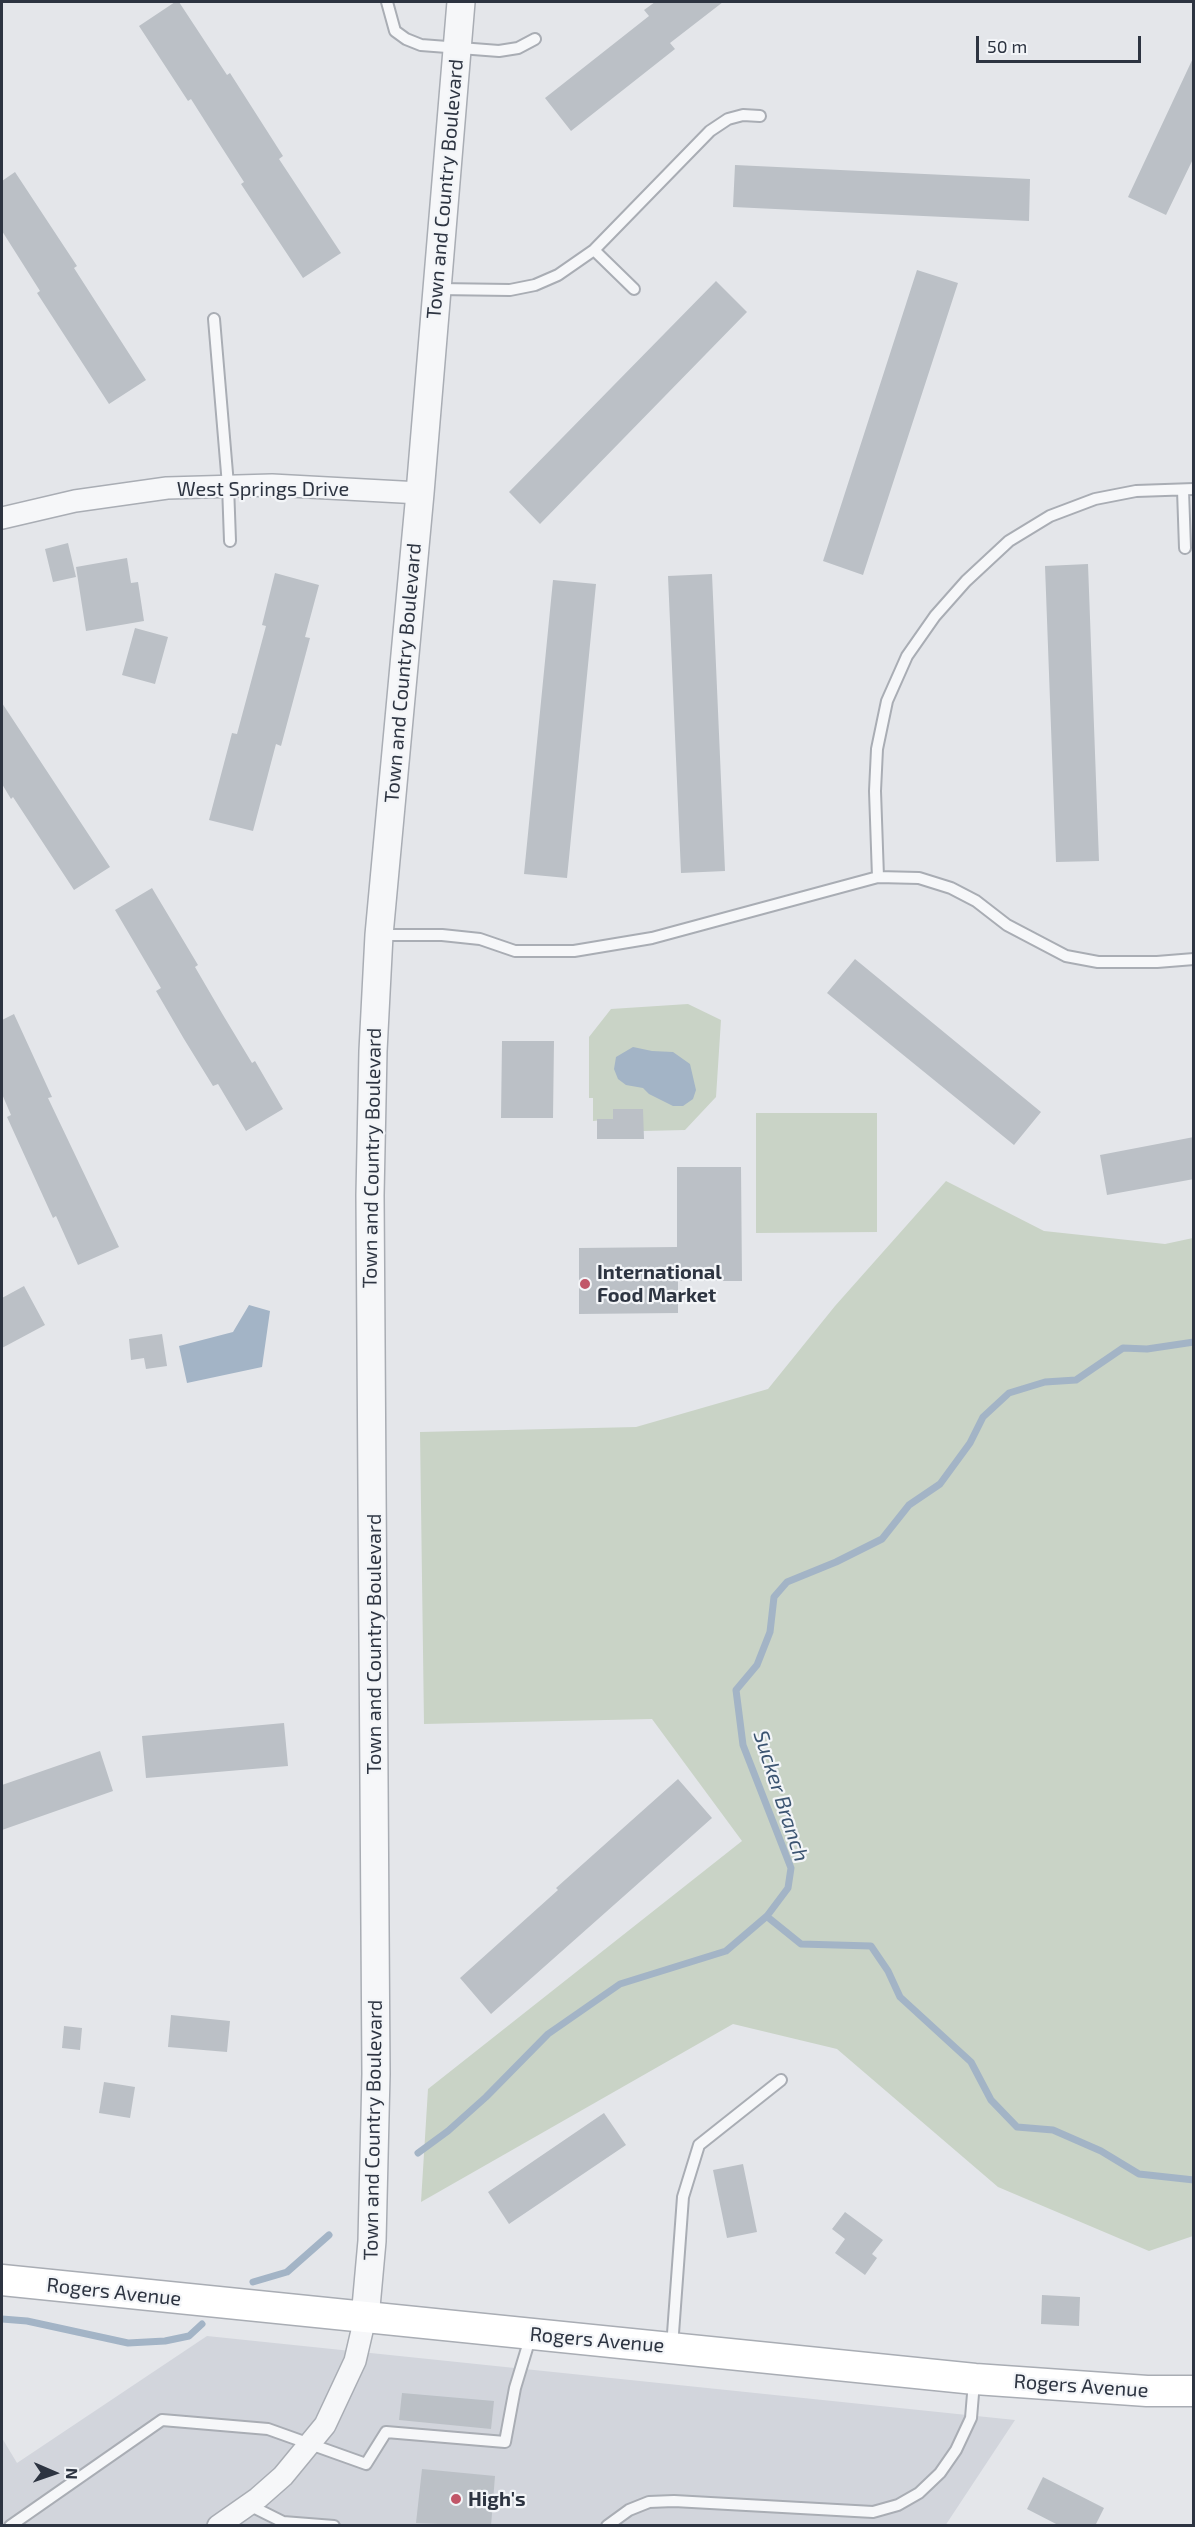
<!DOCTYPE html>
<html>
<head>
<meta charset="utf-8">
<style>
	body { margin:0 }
	#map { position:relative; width:1195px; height:2527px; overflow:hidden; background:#e4e6ea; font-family:"Exo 2",sans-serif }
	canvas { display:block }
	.frame { position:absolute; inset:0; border:3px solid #2d3441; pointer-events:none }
	.north { position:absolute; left:24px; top:2443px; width:60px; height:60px; -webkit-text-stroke:4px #f3f5f8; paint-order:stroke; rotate:92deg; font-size:16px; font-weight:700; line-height:24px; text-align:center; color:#2d3441 }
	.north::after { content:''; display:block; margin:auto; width:21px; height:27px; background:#2d3441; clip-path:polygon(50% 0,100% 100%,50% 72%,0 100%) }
	.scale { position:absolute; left:976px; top:36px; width:165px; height:27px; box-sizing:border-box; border:3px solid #2d3441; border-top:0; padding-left:8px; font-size:18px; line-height:21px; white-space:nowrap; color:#2d3441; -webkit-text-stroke:4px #f3f5f8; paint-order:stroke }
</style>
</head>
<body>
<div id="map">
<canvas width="1195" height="2527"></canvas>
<div class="frame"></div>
<div class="north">N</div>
<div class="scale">50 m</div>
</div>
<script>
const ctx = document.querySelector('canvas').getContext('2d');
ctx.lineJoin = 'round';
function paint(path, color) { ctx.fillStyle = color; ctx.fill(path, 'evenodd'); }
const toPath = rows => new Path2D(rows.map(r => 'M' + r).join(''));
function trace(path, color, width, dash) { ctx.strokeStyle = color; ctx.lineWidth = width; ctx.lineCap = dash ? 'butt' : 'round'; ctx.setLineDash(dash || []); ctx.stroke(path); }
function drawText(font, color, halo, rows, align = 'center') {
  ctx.font = font + ' "Exo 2",sans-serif'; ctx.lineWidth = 4.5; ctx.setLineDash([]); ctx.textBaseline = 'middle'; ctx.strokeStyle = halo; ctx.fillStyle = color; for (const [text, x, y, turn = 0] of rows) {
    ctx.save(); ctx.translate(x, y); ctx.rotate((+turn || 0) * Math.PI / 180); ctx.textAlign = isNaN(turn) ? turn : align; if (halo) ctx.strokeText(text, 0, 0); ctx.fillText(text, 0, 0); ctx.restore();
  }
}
paint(toPath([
	[207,2336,1015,2420,945,2526,2,2525,2,2438,17,2463]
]), '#d2d5dc');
paint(toPath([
	[688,1004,721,1020,716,1097,685,1130,643,1131,643,1109,613,1109,613,1119,593,1121,593,1098,589,1098,589,1037,611,1009],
	[756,1113,877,1113,877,1232,756,1233],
	[946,1181,1044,1231,1165,1244,1193,1238,1193,2236,1149,2251,998,2187,837,2049,733,2024,421,2202,428,2089,742,1841,652,1719,424,1724,420,1432,636,1427,768,1389,835,1306]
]), '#c9d3c6');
paint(toPath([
	[633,1047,652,1051,673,1052,690,1064,696,1090,693,1099,683,1106,673,1106,649,1094,643,1088,626,1085,618,1079,614,1069,616,1057],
	[249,1305,270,1311,262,1367,187,1383,179,1346,233,1332]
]), '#a3b4c6');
trace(toPath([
	[770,1919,801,1944,871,1946,888,1971,900,1997,971,2062,991,2100,1017,2127,1053,2130,1101,2151,1139,2174,1194,2180],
	[418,2153,448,2131,486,2097,548,2034,620,1984,726,1951,767,1916,788,1888,791,1868,743,1745,736,1690,757,1665,770,1632,774,1597,787,1582,836,1562,882,1539,909,1505,940,1484,970,1443,983,1417,1009,1393,1045,1382,1076,1380,1123,1348,1147,1349,1194,1342],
	[253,2282,287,2272,329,2235],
	[2,2319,27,2321,128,2343,165,2341,189,2336,202,2324]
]), '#a3b4c6', 7);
paint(toPath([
	[175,2,179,2,227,75,230,73,283,156,279,159,341,253,303,278,241,184,244,182,217,140,191,99,188,101,139,26],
	[655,2,723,2,670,43,675,49,571,131,545,98,649,16,644,10],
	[1194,56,1194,157,1166,215,1128,197],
	[735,165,1030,179,1029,221,733,207],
	[15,172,77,266,74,268,146,380,109,404,37,293,40,291,2,231,2,181],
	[917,270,958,283,863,575,823,561],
	[716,281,747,312,540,524,509,492],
	[68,543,76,577,53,582,45,549],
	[127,558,131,583,138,582,144,621,86,631,76,567],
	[1088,564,1099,861,1056,862,1045,566],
	[275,573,319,585,305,637,310,638,281,746,276,744,253,831,209,820,232,733,237,734,266,626,262,625],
	[712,574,725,871,681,873,668,576],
	[553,580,596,584,567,878,524,874],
	[135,628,168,637,155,684,122,675],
	[2,703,110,867,74,890,13,797,11,799,2,784],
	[152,888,198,965,195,967,223,1015,252,1063,255,1061,283,1109,246,1131,218,1084,213,1086,184,1039,156,991,161,988,115,910],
	[855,959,1041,1112,1014,1145,827,993],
	[14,1014,52,1097,48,1098,119,1247,78,1265,56,1216,53,1218,7,1117,11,1115,2,1094,2,1020],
	[502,1041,554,1041,553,1118,501,1118],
	[613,1109,643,1109,644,1139,597,1139,597,1119,613,1119],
	[1194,1137,1194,1179,1107,1195,1100,1155],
	[677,1167,741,1167,742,1281,678,1281,678,1313,579,1314,579,1248,677,1247],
	[24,1286,45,1325,2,1348,2,1298],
	[162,1334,167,1366,146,1369,144,1358,131,1360,129,1339],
	[284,1723,288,1766,146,1778,142,1736],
	[100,1751,113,1791,2,1830,2,1785],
	[678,1779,712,1818,491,2014,460,1978,558,1890,556,1888],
	[171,2015,230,2021,227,2052,168,2047],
	[64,2026,82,2028,80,2050,62,2048],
	[104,2082,135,2087,130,2118,99,2113],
	[604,2113,626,2145,509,2224,488,2192],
	[743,2164,757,2232,727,2238,713,2170],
	[845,2212,883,2240,872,2254,877,2258,865,2275,835,2253,845,2239,832,2229],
	[1042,2295,1080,2297,1079,2326,1041,2324],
	[402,2393,494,2401,491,2429,399,2420],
	[422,2469,495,2476,491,2526,416,2523],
	[1043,2477,1104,2508,1095,2526,1060,2526,1027,2509]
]), '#bbc0c6');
const service = toPath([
	[387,2,395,31,406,39,421,45,499,51,518,48,535,39],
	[594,250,634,289],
	[438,289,510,290,535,285,558,275,594,250,710,131,728,119,743,115,760,116],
	[214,319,228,485,230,541],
	[1183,490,1185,548],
	[878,877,875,791,877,749,887,701,907,656,935,616,966,581,1009,541,1050,516,1095,499,1136,491,1194,489],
	[379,935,442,935,480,939,515,951,574,951,652,938,878,877,919,878,951,888,976,901,1007,925,1066,956,1098,962,1157,962,1194,959],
	[672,2347,683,2197,699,2145,781,2080],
	[249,2505,283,2522,334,2526],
	[10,2526,162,2420,268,2429,366,2464,386,2432,505,2442,515,2388,531,2335],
	[607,2526,629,2510,649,2502,674,2501,873,2512,898,2505,919,2493,940,2473,956,2450,971,2418,974,2382]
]);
const minor = toPath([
	[2,518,75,501,167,488,272,485,420,493],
	[218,2526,258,2498,283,2476,325,2425,355,2361,365,2318]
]);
const tertiary = toPath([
	[365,2318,372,2241,376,2074,370,1195,373,1051,379,935,420,493,461,2]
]);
const secondary = toPath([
	[2,2280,975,2379,1147,2391,1194,2391]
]);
trace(service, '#a9adb4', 14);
trace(minor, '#a9adb4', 24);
trace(tertiary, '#a9adb4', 30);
trace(secondary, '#a9adb4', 33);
trace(service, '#f6f7f9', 10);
trace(minor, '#f6f7f9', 21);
trace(tertiary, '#f6f7f9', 27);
trace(secondary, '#fff', 30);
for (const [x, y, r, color] of [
	[585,1284,6,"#c15668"],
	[456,2499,6,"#c15668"]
]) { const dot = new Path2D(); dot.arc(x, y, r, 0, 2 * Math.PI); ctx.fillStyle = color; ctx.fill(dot); trace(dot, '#f3f5f8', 2); }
drawText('20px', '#2d3441', '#f3f5f8', [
	["Town and Country Boulevard",445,189,-85],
	["West Springs Drive",263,489],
	["Town and Country Boulevard",403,673,-85],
	["Town and Country Boulevard",372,1158,-89],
	["Town and Country Boulevard",374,1644,-90],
	["Town and Country Boulevard",373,2130,-89],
	["Rogers Avenue",114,2292,6],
	["Rogers Avenue",597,2340,5],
	["Rogers Avenue",1081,2386,4]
]);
drawText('bold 20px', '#2d3441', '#f3f5f8', [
	["International",597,1272],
	["Food Market",597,1295],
	["High's",468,2499]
], 'left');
drawText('italic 21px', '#3b5471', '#f3f5f8', [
	["Sucker Branch",781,1796,72]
]);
</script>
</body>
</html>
